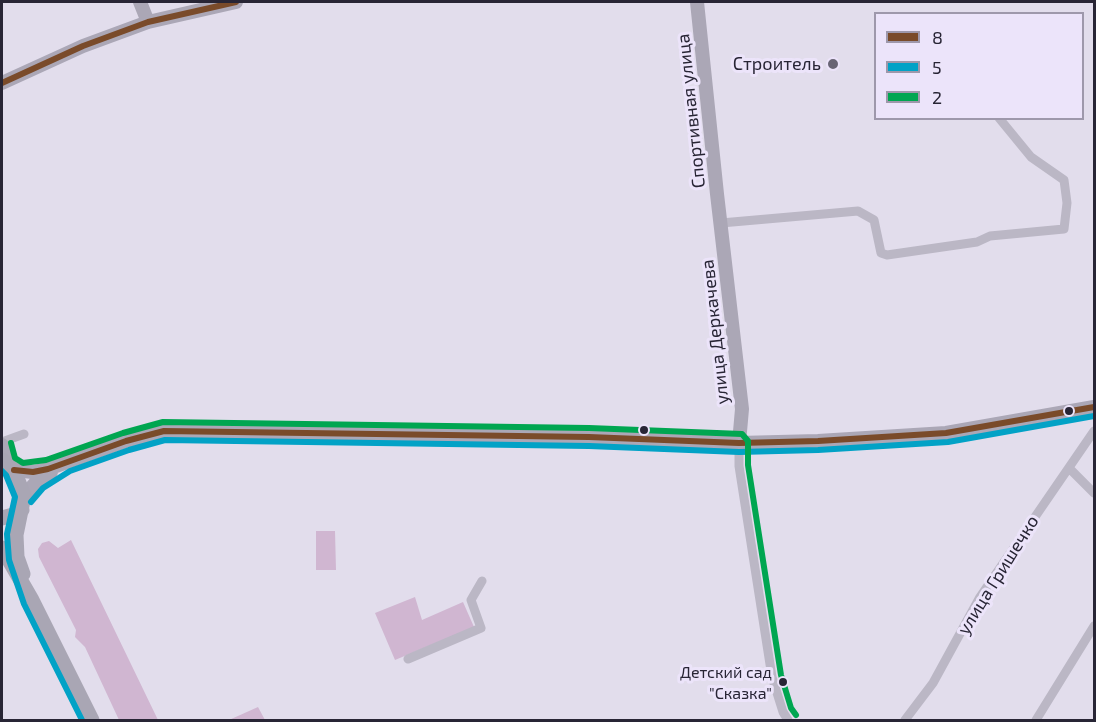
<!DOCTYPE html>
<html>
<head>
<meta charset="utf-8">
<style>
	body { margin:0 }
	#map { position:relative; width:1096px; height:722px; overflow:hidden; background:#e2ddec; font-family:"Exo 2",sans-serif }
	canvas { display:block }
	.frame { position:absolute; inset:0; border:3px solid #282535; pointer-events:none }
	.legend { position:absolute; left:874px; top:12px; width:210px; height:108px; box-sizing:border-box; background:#ece4fa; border:2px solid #9e98ab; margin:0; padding:8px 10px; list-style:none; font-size:18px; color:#282535 }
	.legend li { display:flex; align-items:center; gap:12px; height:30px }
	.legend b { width:30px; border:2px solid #9e98ab }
</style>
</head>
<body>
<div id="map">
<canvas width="1096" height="722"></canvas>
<div class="frame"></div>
<ul class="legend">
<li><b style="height:8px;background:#7a4b2a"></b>8</li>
<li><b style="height:8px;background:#02a2c6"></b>5</li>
<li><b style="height:8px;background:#00a651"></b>2</li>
</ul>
</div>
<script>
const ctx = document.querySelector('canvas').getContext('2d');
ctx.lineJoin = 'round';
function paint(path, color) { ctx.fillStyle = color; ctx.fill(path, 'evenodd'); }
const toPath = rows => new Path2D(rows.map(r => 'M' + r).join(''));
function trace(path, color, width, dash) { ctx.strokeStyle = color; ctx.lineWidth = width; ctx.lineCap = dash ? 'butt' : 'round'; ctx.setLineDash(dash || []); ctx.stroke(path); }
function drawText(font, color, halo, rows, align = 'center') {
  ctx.font = font + ' "Exo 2",sans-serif'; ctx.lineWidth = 6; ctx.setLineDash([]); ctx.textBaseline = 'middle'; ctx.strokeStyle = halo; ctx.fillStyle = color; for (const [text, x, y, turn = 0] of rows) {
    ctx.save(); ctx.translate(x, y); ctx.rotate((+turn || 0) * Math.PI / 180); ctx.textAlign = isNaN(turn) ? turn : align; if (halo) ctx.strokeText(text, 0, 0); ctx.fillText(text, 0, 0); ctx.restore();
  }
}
paint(toPath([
	[316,531,335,531,336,570,316,570],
	[71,540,158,720,119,720,85,647,75,637,76,630,39,557,38,549,42,543,49,541,58,548],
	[415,597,422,620,463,602,474,627,395,660,375,613],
	[258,707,265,720,229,720]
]), '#d0b6d1');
trace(toPath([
	[721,223,858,211,874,220,881,253,887,255,977,242,990,236,1064,229,1067,203,1064,180,1031,157,999,118],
	[2,442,24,434],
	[739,443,739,466,772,677,783,712,788,720],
	[1069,468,1094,493],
	[408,659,481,628,471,600,482,581],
	[905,720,933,683,980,597,1094,431],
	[1036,720,1094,626]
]), '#bbb7c5', 9);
trace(toPath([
	[140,2,148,22],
	[697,2,717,194,742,409,739,443],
	[2,83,83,46,148,22,236,2],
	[2,445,7,463],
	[14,470,33,472,48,469,126,441,164,431,589,437,739,443,818,441,946,433,1094,407],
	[24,496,37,481,51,472]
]), '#aba7b6', 14);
trace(toPath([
	[2,460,14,470,24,496,16,535,17,557,23,574],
	[2,518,13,515,22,510],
	[2,548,32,600,92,720]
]), '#a9a6b4', 15);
trace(toPath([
	[2,83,83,46,148,22,236,2],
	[14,470,33,472,48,469,126,441,164,431,589,437,739,443,818,441,946,433,1094,407]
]), '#7a4b2a', 6);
trace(toPath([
	[2,471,6,475,15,497,7,534,9,560,24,604,82,720],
	[31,502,43,488,70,471,129,450,165,440,589,446,739,452,818,450,948,442,1094,416]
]), '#02a2c6', 6);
trace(toPath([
	[11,443,15,458,23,463,46,460,123,433,163,422,589,428,742,434,748,441,748,465,781,675,791,708,796,715]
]), '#00a651', 6);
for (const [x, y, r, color] of [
	[833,64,6,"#696575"],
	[1069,411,5,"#282535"],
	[644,430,5,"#282535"],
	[783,682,5,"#282535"]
]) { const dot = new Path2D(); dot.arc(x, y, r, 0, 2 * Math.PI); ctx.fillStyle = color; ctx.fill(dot); trace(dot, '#ece4fa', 2); }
drawText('16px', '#282535', '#ece4fa', [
	["Детский сад",772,673],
	["\"Сказка\"",772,694]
], 'right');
drawText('18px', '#282535', '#ece4fa', [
	["Строитель",821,64]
], 'right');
drawText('18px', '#282535', '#ece4fa', [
	["Спортивная улица",691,111,-96],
	["улица Деркачева",715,332,-96],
	["улица Гришечко",998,575,-58]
]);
</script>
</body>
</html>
